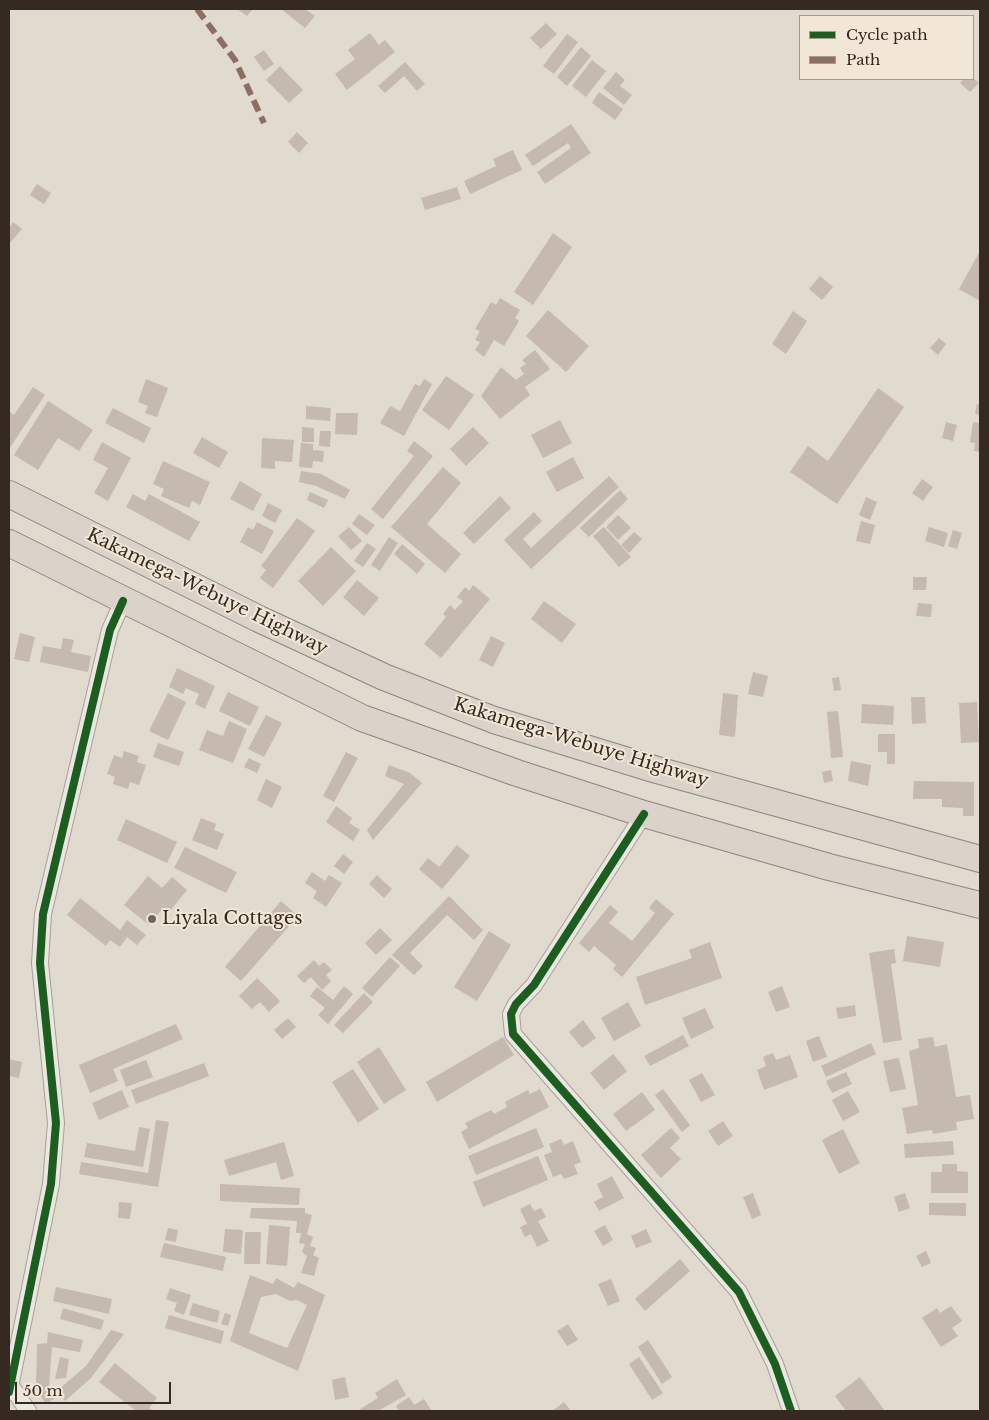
<!DOCTYPE html>
<html>
<head>
<meta charset="utf-8">
<style>
	body { margin:0 }
	#map { position:relative; width:989px; height:1420px; overflow:hidden; background:#e1dacf; font-family:"Libre Baskerville",serif }
	canvas { display:block }
	.frame { position:absolute; inset:0; border:10px solid #352921; pointer-events:none }
	.legend { position:absolute; left:799px; top:15px; width:175px; height:65px; box-sizing:border-box; background:#f2e7d6; border:1px solid #a69b8e; margin:0; padding:6px 9px; list-style:none; font-size:15px; color:#352921 }
	.legend li { display:flex; align-items:center; gap:10px; height:25px }
	.legend b { width:25px; border:1px solid #a69b8e }
	.scale { position:absolute; left:15px; top:1382px; width:156px; height:22px; box-sizing:border-box; border:2px solid #352921; border-top:0; padding-left:6px; font-size:15px; line-height:18px; white-space:nowrap; color:#352921; -webkit-text-stroke:4px #f2e7d6; paint-order:stroke }
</style>
</head>
<body>
<div id="map">
<canvas width="989" height="1420"></canvas>
<div class="frame"></div>
<ul class="legend">
<li><b style="height:6px;background:#1b5e20"></b>Cycle path</li>
<li><b style="height:6px;background:#8d6e63"></b>Path</li>
</ul>
<div class="scale">50 m</div>
</div>
<script>
const ctx = document.querySelector('canvas').getContext('2d');
ctx.lineJoin = 'round';
function paint(path, color) { ctx.fillStyle = color; ctx.fill(path, 'evenodd'); }
const toPath = rows => new Path2D(rows.map(r => 'M' + r).join(''));
function trace(path, color, width, dash) { ctx.strokeStyle = color; ctx.lineWidth = width; ctx.lineCap = dash ? 'butt' : 'round'; ctx.setLineDash(dash || []); ctx.stroke(path); }
function drawText(font, color, halo, rows, align = 'center') {
  ctx.font = font + ' "Libre Baskerville",serif'; ctx.lineWidth = 4; ctx.setLineDash([]); ctx.textBaseline = 'middle'; ctx.strokeStyle = halo; ctx.fillStyle = color; for (const [text, x, y, turn = 0] of rows) {
    ctx.save(); ctx.translate(x, y); ctx.rotate((+turn || 0) * Math.PI / 180); ctx.textAlign = isNaN(turn) ? turn : align; if (halo) ctx.strokeText(text, 0, 0); ctx.fillText(text, 0, 0); ctx.restore();
  }
}
paint(toPath([
	[237,9,253,9,247,16],
	[281,9,305,9,315,16,305,28],
	[546,23,557,34,541,49,530,38],
	[370,33,379,45,385,40,395,52,347,90,335,74,355,59,348,50],
	[567,34,578,42,554,74,543,66],
	[581,47,591,56,567,86,557,77],
	[264,50,274,64,264,71,254,57],
	[592,60,606,71,586,97,572,86],
	[405,62,425,84,417,91,404,76,385,93,378,86],
	[280,66,303,90,289,103,266,80],
	[616,72,625,80,620,86,632,95,624,105,603,88],
	[964,79,974,79,979,83,970,92,960,83],
	[599,92,623,109,615,120,592,103],
	[571,124,591,153,545,184,537,172,571,148,568,143,533,166,525,155],
	[297,132,308,143,299,153,288,142],
	[513,150,522,170,470,194,464,181,496,166,493,159],
	[37,184,51,193,44,204,30,195],
	[457,187,461,199,425,210,421,198],
	[13,222,22,229,9,244,9,228],
	[553,233,572,247,533,305,514,292],
	[980,251,980,301,959,289],
	[820,276,833,287,822,300,809,289],
	[500,298,520,310,515,318,519,321,504,346,494,340,484,357,475,350,480,342,475,340,480,331,475,329,491,302,496,305],
	[548,310,589,346,566,372,526,336],
	[793,311,807,321,786,354,772,344],
	[939,338,946,344,938,355,930,348],
	[535,350,550,369,525,387,530,395,500,419,481,396,501,367,516,380,524,374,520,368,526,364,522,360],
	[446,376,474,395,449,430,422,410],
	[146,379,168,388,157,417,145,413,148,406,138,402],
	[424,379,432,384,404,436,380,423,390,406,400,411,415,384,420,386],
	[33,387,45,395,9,449,9,411,14,415],
	[878,388,904,407,837,504,790,472,808,446,828,461],
	[48,401,93,430,79,451,58,438,38,470,14,455],
	[977,404,980,404,980,415,975,414],
	[306,406,331,408,330,421,306,419],
	[113,408,151,428,144,443,105,423],
	[336,413,358,413,357,435,335,434],
	[560,420,572,443,543,458,531,435],
	[946,422,957,425,953,441,942,438],
	[973,422,980,423,980,452,974,451,975,443,970,442],
	[302,427,314,428,314,442,302,442],
	[473,427,489,443,466,466,450,449],
	[320,431,331,431,330,447,319,446],
	[202,437,228,452,219,468,193,453],
	[262,438,294,440,292,462,275,461,275,469,261,468],
	[414,441,433,456,383,519,371,509,414,456,407,451],
	[102,442,131,458,108,501,94,493,108,468,93,460],
	[301,443,313,444,313,450,324,451,323,462,313,461,312,468,299,467],
	[573,457,584,478,557,492,546,472],
	[163,461,210,482,200,505,192,501,189,508,161,496,164,489,153,484],
	[443,467,461,483,427,524,461,554,445,573,391,527],
	[301,471,321,474,350,490,345,499,316,486,299,482],
	[609,476,619,487,531,569,504,540,534,512,542,521,523,539,531,548],
	[922,479,933,487,923,501,912,493],
	[240,481,262,494,253,511,230,499],
	[620,490,628,499,589,537,580,528],
	[310,492,328,500,324,508,307,500],
	[133,494,145,501,149,494,200,522,189,541,126,507],
	[500,496,511,508,474,544,463,533],
	[866,497,877,502,870,520,859,515],
	[268,503,282,510,275,523,262,516],
	[359,514,375,525,367,535,352,524],
	[618,515,631,528,618,540,606,527],
	[297,518,315,531,273,588,260,578,266,570,261,566],
	[861,521,875,525,870,544,856,541],
	[257,522,274,531,262,554,240,542,248,527,253,530],
	[349,527,362,541,351,550,338,536],
	[604,527,631,557,619,567,593,536],
	[929,527,948,533,944,547,925,541],
	[953,530,962,533,957,549,948,546],
	[634,532,642,539,629,553,621,545],
	[389,537,398,543,380,571,371,565],
	[367,543,376,549,363,567,354,561],
	[402,544,425,564,417,574,394,554],
	[331,547,356,571,323,606,298,581],
	[913,577,927,577,926,590,913,590],
	[357,580,379,598,364,616,343,597],
	[473,585,490,599,441,658,424,644,446,617,443,614,450,605,455,610,463,601,457,597,465,587,469,591],
	[544,601,576,624,562,643,531,619],
	[918,603,932,604,931,617,916,616],
	[20,633,35,637,29,662,14,659],
	[491,636,505,643,493,667,479,660],
	[63,638,74,640,71,652,91,656,88,672,40,662,43,646,61,649],
	[177,668,215,686,205,709,195,704,199,694,186,688,183,694,169,687],
	[753,672,768,676,763,697,748,694],
	[839,677,841,690,834,691,832,678],
	[228,692,259,707,250,726,219,711],
	[168,693,186,702,168,740,149,731],
	[723,693,738,695,735,737,719,735],
	[911,697,925,697,926,723,912,724],
	[977,702,979,742,961,743,959,703],
	[862,704,894,706,893,725,861,723],
	[838,711,843,757,831,758,827,712],
	[266,715,282,723,264,757,248,749],
	[229,721,247,729,233,763,199,750,207,730,223,736],
	[878,734,895,734,895,764,887,764,887,752,878,752],
	[158,743,184,752,179,766,153,757],
	[124,751,139,756,137,762,146,765,139,785,130,782,128,789,113,784,115,777,107,774,114,755,122,758],
	[346,752,358,758,334,802,323,796],
	[249,758,261,764,257,773,244,767],
	[851,761,871,765,868,786,848,781],
	[389,765,410,773,422,783,373,840,367,830,404,784,385,776],
	[831,770,833,781,824,783,822,772],
	[266,779,282,787,272,808,257,800],
	[914,781,974,782,974,816,963,816,963,808,942,807,942,799,913,799],
	[336,806,352,818,349,823,360,830,353,841,326,822],
	[201,818,216,824,214,830,224,834,217,850,192,840],
	[126,819,177,842,167,863,117,840],
	[457,845,470,856,442,889,419,869,428,858,439,867],
	[185,847,237,872,226,893,174,868],
	[343,854,353,862,344,874,334,866],
	[312,872,325,881,329,875,342,883,326,907,313,898,317,891,305,883],
	[377,875,392,889,384,898,369,884],
	[148,876,162,888,172,877,187,890,169,912,163,908,149,925,124,905],
	[449,896,483,930,474,940,447,915,410,953,423,966,414,975,392,955],
	[80,898,120,930,127,920,146,935,137,945,127,937,120,947,110,940,106,946,67,915],
	[656,899,674,914,622,977,613,969,616,965,594,946,589,952,579,943,610,905,618,912,609,923,632,941,655,913,649,908],
	[281,901,298,916,241,981,225,967],
	[380,928,392,940,376,955,365,943],
	[489,931,511,945,477,1001,454,987],
	[907,936,944,942,940,967,903,961],
	[710,942,722,978,645,1005,636,977,692,958,689,950],
	[894,949,896,963,891,964,902,1040,883,1043,869,953],
	[390,957,400,966,372,997,362,988],
	[314,960,319,966,324,962,332,970,326,975,331,981,322,990,311,977,304,983,297,976],
	[257,978,280,1001,269,1012,260,1002,252,1009,239,996],
	[344,986,353,994,328,1024,318,1015,325,1008,310,996,317,987,333,1000],
	[782,986,790,1007,776,1012,768,992],
	[364,993,373,1002,343,1033,334,1025],
	[628,1002,641,1026,614,1041,601,1018],
	[855,1005,856,1016,838,1019,836,1008],
	[705,1008,714,1028,691,1039,682,1018],
	[288,1018,296,1027,282,1039,274,1030],
	[583,1020,596,1038,582,1048,569,1032],
	[176,1024,183,1039,113,1069,118,1081,90,1093,79,1065],
	[683,1035,689,1046,650,1066,644,1056],
	[819,1036,827,1057,813,1062,806,1041],
	[503,1037,514,1055,437,1102,426,1082],
	[933,1037,935,1047,947,1044,956,1097,970,1095,974,1119,956,1122,957,1130,933,1134,932,1130,907,1134,902,1108,918,1105,909,1051,919,1048,918,1039],
	[871,1043,876,1054,826,1077,821,1066],
	[379,1047,406,1090,384,1104,357,1062],
	[773,1053,776,1060,790,1055,798,1077,764,1090,757,1070,766,1066,763,1057],
	[613,1054,627,1071,604,1090,590,1073],
	[899,1058,906,1089,890,1092,883,1061],
	[9,1059,22,1062,19,1078,9,1076],
	[146,1060,153,1077,126,1087,120,1070],
	[204,1063,209,1076,136,1104,131,1090],
	[353,1069,379,1109,358,1123,332,1082],
	[846,1072,852,1084,832,1093,826,1081],
	[702,1073,715,1095,701,1102,689,1080],
	[540,1089,549,1107,469,1149,461,1132,468,1128,465,1123,491,1110,494,1114,507,1107,505,1102,528,1090,530,1094],
	[663,1089,690,1125,682,1132,655,1095],
	[122,1090,129,1107,99,1120,92,1103],
	[848,1091,860,1112,843,1121,832,1100],
	[642,1092,655,1110,626,1131,613,1114],
	[156,1120,169,1122,158,1187,79,1174,81,1162,148,1173],
	[723,1121,733,1136,718,1146,708,1131],
	[139,1127,150,1129,143,1167,84,1157,87,1143,135,1151],
	[536,1128,544,1147,476,1175,468,1156],
	[671,1128,680,1138,670,1148,681,1159,661,1178,641,1155],
	[843,1129,860,1163,839,1174,822,1140],
	[561,1139,564,1145,573,1141,581,1162,574,1165,578,1174,564,1179,561,1174,553,1177,544,1155,552,1152,549,1144],
	[953,1141,954,1155,905,1158,904,1144],
	[284,1142,294,1176,281,1180,276,1162,229,1176,224,1160],
	[538,1156,548,1180,483,1207,473,1182],
	[942,1164,957,1164,957,1171,968,1172,968,1193,931,1193,931,1172,942,1172],
	[612,1176,624,1198,599,1211,594,1202,603,1197,597,1184],
	[220,1184,300,1188,299,1205,220,1201],
	[753,1193,761,1215,752,1219,743,1197],
	[905,1193,910,1208,899,1212,894,1197],
	[119,1202,132,1203,130,1219,118,1218],
	[929,1203,966,1203,966,1216,929,1215],
	[530,1204,534,1211,541,1208,546,1217,538,1221,549,1241,537,1247,531,1234,525,1237,520,1227,527,1224,520,1209],
	[251,1208,305,1208,305,1213,312,1215,307,1234,313,1237,310,1246,316,1248,313,1255,319,1258,314,1276,301,1273,307,1256,302,1252,305,1244,299,1243,301,1233,296,1233,297,1221,250,1218],
	[269,1225,290,1227,287,1266,266,1264],
	[605,1225,613,1240,603,1246,594,1231],
	[168,1228,178,1230,176,1242,165,1240],
	[225,1229,243,1230,241,1254,223,1252],
	[646,1229,652,1242,636,1248,631,1236],
	[245,1232,261,1232,260,1264,244,1264],
	[164,1243,226,1257,223,1271,160,1257],
	[926,1251,931,1263,922,1267,916,1256],
	[680,1259,690,1271,645,1311,635,1299],
	[250,1275,273,1284,276,1278,294,1288,298,1282,325,1295,298,1371,230,1341],
	[276,1294,290,1301,297,1300,307,1305,287,1348,249,1333,261,1297],
	[611,1279,620,1301,608,1306,598,1284],
	[56,1287,112,1299,109,1314,53,1301],
	[170,1288,191,1295,184,1315,174,1311,177,1303,166,1299],
	[193,1303,220,1311,217,1323,189,1315],
	[951,1306,962,1321,952,1328,958,1336,941,1347,922,1318,937,1308,940,1313],
	[63,1308,104,1320,101,1330,60,1319],
	[225,1313,231,1315,228,1326,221,1324],
	[169,1315,224,1331,221,1344,165,1328],
	[568,1324,578,1340,567,1346,557,1331],
	[111,1330,124,1334,91,1378,65,1401,58,1390,86,1366],
	[48,1332,83,1340,80,1352,52,1347,49,1387,55,1398,46,1404,36,1389,37,1344,47,1343],
	[648,1340,672,1377,662,1384,638,1347],
	[60,1357,69,1359,66,1378,55,1379],
	[639,1357,663,1393,652,1400,629,1364],
	[115,1363,157,1398,149,1408,154,1411,136,1411,99,1382],
	[345,1377,349,1397,335,1400,332,1380],
	[860,1377,885,1411,846,1411,835,1396],
	[397,1379,406,1395,378,1411,357,1411,378,1398,375,1393],
	[409,1397,414,1405,424,1399,432,1411,399,1411,396,1406],
	[564,1402,571,1411,552,1411]
]), '#c5b9b0');
const minor = toPath([
	[644,814,534,985,516,1004,511,1014,513,1034,739,1292,775,1364,791,1411],
	[11,1386,28,1411],
	[9,1392,51,1184,56,1123,40,963,43,914,110,630,123,601]
]);
const trunk = toPath([
	[9,494,259,619,384,677,494,720,657,770,980,859],
	[9,543,362,718,517,773,644,814,829,867,980,905]
]);
trace(minor, '#a7a098', 18);
trace(trunk, '#8c857e', 28);
trace(minor, '#eae6e0', 16);
trace(trunk, '#dbd3c9', 26);
trace(toPath([
	[197,9,235,60,264,123]
]), '#8d6e63', 6, [12, 6]);
trace(toPath([
	[644,814,534,985,516,1004,511,1014,513,1034,739,1292,775,1364,791,1411],
	[9,1392,51,1184,56,1123,40,963,43,914,110,630,123,601]
]), '#1b5e20', 8);
for (const [x, y, r, color] of [
	[152,919,5,"#71675e"]
]) { const dot = new Path2D(); dot.arc(x, y, r, 0, 2 * Math.PI); ctx.fillStyle = color; ctx.fill(dot); trace(dot, '#f2e7d6', 2); }
drawText('18px', '#352921', '#f2e7d6', [
	["Kakamega-Webuye Highway",207,592,26],
	["Kakamega-Webuye Highway",581,743,17]
]);
drawText('18px', '#352921', '#f2e7d6', [
	["Liyala Cottages",162,919]
], 'left');
</script>
</body>
</html>
